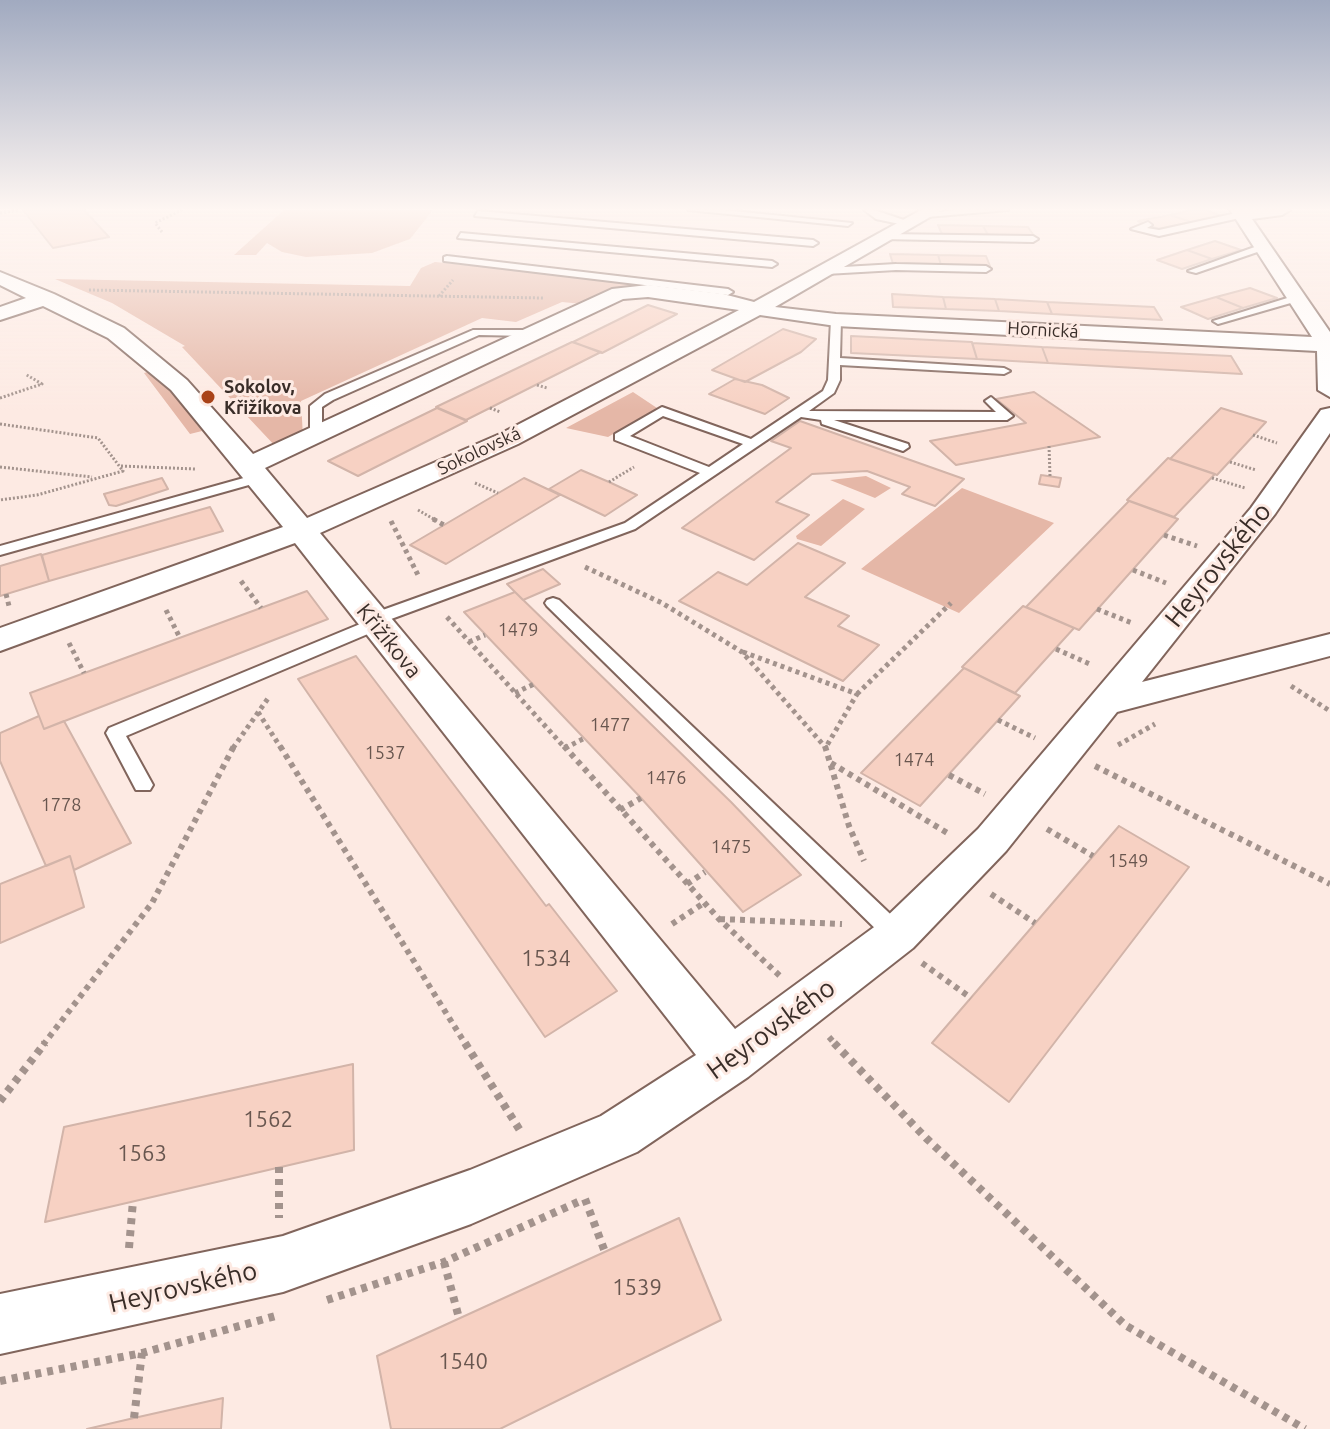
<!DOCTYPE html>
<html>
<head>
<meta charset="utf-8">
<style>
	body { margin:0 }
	canvas { display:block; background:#fdeae3 }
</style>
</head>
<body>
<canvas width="1330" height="1429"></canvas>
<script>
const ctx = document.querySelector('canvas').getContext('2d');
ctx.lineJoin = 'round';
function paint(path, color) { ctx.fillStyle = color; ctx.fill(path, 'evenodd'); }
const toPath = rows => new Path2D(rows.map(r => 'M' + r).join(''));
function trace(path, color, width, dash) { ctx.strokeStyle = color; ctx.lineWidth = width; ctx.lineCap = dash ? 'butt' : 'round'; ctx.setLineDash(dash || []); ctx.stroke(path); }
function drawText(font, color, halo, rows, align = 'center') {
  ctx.font = font + ' Ubuntu,sans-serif'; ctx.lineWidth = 6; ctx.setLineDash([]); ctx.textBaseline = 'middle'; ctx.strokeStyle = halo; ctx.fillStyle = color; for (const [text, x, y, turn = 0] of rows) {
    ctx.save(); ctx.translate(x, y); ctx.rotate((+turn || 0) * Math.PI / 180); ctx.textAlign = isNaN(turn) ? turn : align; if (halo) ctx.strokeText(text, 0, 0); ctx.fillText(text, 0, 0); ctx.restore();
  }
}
paint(toPath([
	[284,210,433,210,410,239,372,253,306,257,282,252,267,243,256,255,234,255],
	[435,262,665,285,583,304,562,302,516,322,482,318,301,401,303,437,277,448,182,347,185,346,112,303,55,279,410,286,421,268],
	[151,371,160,378,202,431,190,434,144,373],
	[633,392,657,408,608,437,566,428],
	[866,476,891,488,875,498,830,480],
	[962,488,1054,523,959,613,861,569],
	[843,499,865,509,821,546,797,539,796,536]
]), '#e5b7a7');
const building = toPath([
	[23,210,84,210,109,237,53,248,23,210],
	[1191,210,1206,210,1222,216,1191,222,1170,215,1191,210],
	[1170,215,1191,222,1159,229,1138,221,1170,215],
	[938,225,983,226,988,235,942,234,938,225],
	[983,226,1028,227,1034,236,988,235,983,226],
	[1215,241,1241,250,1212,259,1187,250,1215,241],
	[1187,250,1212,259,1182,269,1157,260,1187,250],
	[890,254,938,255,941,265,893,264,890,254],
	[938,255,986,256,990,266,941,265,938,255],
	[1250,288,1277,298,1243,308,1216,297,1250,288],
	[892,294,943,297,946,309,893,307,892,294],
	[943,297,995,299,999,311,946,309,943,297],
	[1216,297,1243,308,1208,319,1181,307,1216,297],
	[995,299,1047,302,1052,314,999,311,995,299],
	[1047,302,1154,307,1162,320,1052,314,1047,302],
	[648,305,677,314,602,353,573,342,648,305],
	[783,329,816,339,801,352,745,382,712,370,783,329],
	[851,336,972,342,977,359,851,353,851,336],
	[572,342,601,352,466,420,436,407,572,342],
	[972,343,1042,347,1048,363,977,359,972,343],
	[1042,347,1231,356,1242,374,1048,363,1042,347],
	[735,379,762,385,789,398,765,414,709,394,735,379],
	[1034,392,1100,437,956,465,930,441,1026,423,996,399,1034,392],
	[437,408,467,421,358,476,328,461,437,408],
	[1221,408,1266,422,1217,475,1170,459,1221,408],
	[800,421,964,479,935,506,902,494,910,487,867,471,812,474,776,502,809,515,754,560,682,528,791,448,771,441,800,421],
	[1168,458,1215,474,1174,517,1127,500,1168,458],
	[581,470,609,482,637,495,605,516,549,489,581,470],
	[1041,475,1061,478,1059,487,1039,484,1041,475],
	[162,478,168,489,116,506,109,505,104,494,162,478],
	[524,478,560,495,446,564,410,545,524,478],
	[1129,501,1178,519,1079,630,1026,607,1129,501],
	[210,507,223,531,49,581,42,555,210,507],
	[798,543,845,563,805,597,849,616,838,626,879,645,843,681,679,601,718,572,747,585,798,543],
	[41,554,49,581,0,596,0,566,41,554],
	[543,569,560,584,523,600,507,584,543,569],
	[307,591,328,619,44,729,30,693,307,591],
	[515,592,731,802,801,875,743,912,641,798,464,612,515,592],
	[1023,606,1074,628,1015,693,962,667,1023,606],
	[356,656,546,906,549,904,617,991,545,1037,298,679,356,656],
	[964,668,1020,696,920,806,861,773,964,668],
	[39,716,44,729,64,721,131,843,74,870,70,856,46,866,0,761,0,733,39,716],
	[1119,826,1189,867,1009,1102,932,1043,1119,826],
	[70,856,84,907,0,943,0,884,70,856],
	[353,1064,354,1150,45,1222,64,1127,353,1064],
	[679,1218,721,1320,500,1429,391,1429,377,1356,679,1218],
	[223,1398,221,1429,87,1429,134,1418,223,1398]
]);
paint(building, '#f7d1c3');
trace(building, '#d2b4a9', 2);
const service = toPath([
	[688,210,723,210,852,223,848,226,688,210],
	[864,210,874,210,913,223,909,226,876,219,864,210],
	[954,210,1008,210,927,217,923,214,954,210],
	[478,211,813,240,818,243,813,246,475,216,478,211],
	[1241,212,1244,217,1159,236,1131,229,1148,222,1152,225,1147,228,1159,230,1241,212],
	[461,233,772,261,777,264,772,267,458,238,461,233],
	[885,234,1033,236,1038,239,1033,242,882,239,885,234],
	[1263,244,1266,249,1196,273,1188,271,1263,244],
	[447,256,728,289,733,292,728,295,444,261,444,257,447,256],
	[896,264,986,266,991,269,986,272,896,270,826,274,821,271,826,268,896,264],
	[1297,295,1302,298,1301,300,1218,324,1213,321,1297,295],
	[836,317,841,320,840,358,1004,368,1010,371,1004,374,840,365,840,380,834,393,809,411,996,412,985,401,991,397,1013,416,1007,420,834,420,908,444,909,447,903,451,822,424,821,420,801,417,635,529,383,622,382,628,126,736,153,785,150,790,136,790,106,733,109,728,365,622,366,616,625,523,700,473,615,440,615,434,662,407,751,439,823,391,828,380,831,320,836,317],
	[663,416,743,444,709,467,630,436,663,416],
	[473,330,528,330,533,333,528,336,479,335,333,400,322,407,322,434,316,438,310,434,310,406,325,394,473,330],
	[258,474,265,478,263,481,0,555,0,546,258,474],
	[553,598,559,600,905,928,908,935,905,942,897,944,889,942,547,606,545,603,547,600,553,598]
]);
const minor = toPath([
	[921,210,942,210,775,307,836,314,1312,337,1230,210,1290,210,1282,215,1252,219,1330,332,1330,397,1318,390,1317,351,836,326,760,315,518,444,320,533,735,1029,881,922,978,829,1251,508,1321,410,1330,408,1330,433,1275,514,1142,682,1330,634,1330,656,1117,712,1006,851,913,948,748,1077,637,1152,471,1224,283,1292,0,1354,0,1294,283,1236,470,1170,601,1116,696,1055,295,543,0,651,0,628,283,527,171,390,108,338,43,306,0,320,0,307,26,298,0,285,0,272,54,294,124,328,187,380,253,454,612,289,648,285,723,294,754,302,921,210],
	[648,297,739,310,500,434,307,518,265,468,623,299,648,297]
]);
trace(service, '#81655c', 4);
trace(minor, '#81655c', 4);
trace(toPath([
	[0,213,18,210],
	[162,232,155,223,182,210],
	[89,290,543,298],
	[439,296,453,280],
	[537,385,547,388],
	[0,398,42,384,25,374],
	[490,408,500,412],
	[0,424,98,438,123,471,37,495,0,500],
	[1253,435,1277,443],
	[1049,446,1050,476],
	[1230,462,1256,470],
	[121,466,195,469],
	[0,467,92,477],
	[1212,478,1245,488],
	[609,482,634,467],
	[475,483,498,493],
	[418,510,437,521]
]), '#a3938d', 3, [2, 2]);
trace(toPath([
	[433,519,444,525],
	[391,521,419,577],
	[1164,535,1197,546],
	[585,567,662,603,742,652,826,748],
	[1133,570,1166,583],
	[241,581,261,608],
	[6,594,9,606],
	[1097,609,1132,623],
	[166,610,180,638],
	[447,617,565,748],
	[469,642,485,635],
	[69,643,84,673],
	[1056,649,1092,665],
	[743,652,857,694,826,747],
	[1291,686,1330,711],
	[515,693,534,684],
	[857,694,951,603],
	[258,712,281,748],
	[998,720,1035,738],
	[1118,745,1155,724],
	[233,748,269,697],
	[565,748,585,738]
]), '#a3938d', 5, [4, 4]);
trace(toPath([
	[280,746,466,1045],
	[564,746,719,919,780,976],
	[825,746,849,826,864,861],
	[565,748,568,746],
	[831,763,949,834],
	[1095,766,1330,884],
	[949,775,985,794],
	[620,810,641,798],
	[1047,829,1093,856],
	[687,884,705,872],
	[991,894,1035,923],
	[720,919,842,924],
	[672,924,704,903],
	[922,963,971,998],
	[829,1037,836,1045],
	[43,1045,152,903,234,746]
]), '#a3938d', 6, [5, 5]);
trace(toPath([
	[465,1043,521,1132],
	[834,1043,926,1138,1125,1325,1305,1429],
	[0,1101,45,1043],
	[279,1167,279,1218],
	[585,1199,605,1252],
	[129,1248,133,1201],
	[444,1262,459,1318],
	[327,1300,444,1262,578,1202],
	[0,1381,142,1353,279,1315],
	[134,1418,142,1353]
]), '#a3938d', 8, [6, 6]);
paint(service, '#fff');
paint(minor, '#fff');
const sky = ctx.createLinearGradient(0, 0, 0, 410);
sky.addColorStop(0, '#a1aac0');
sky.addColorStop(0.51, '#fef6f2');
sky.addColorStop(1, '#fef6f200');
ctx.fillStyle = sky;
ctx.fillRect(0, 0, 1330, 410);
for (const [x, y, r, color] of [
	[208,397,8,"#a94319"]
]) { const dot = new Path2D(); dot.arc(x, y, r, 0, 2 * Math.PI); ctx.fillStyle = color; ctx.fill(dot); trace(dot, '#fdeae3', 3); }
drawText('18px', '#392d28', '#fdeae3', [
	["Hornická",1043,330,3],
	["Sokolovská",479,451,-25]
]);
drawText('bold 18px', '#392d28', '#fdeae3', [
	["Sokolov,",224,387],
	["Křižíkova",224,408]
], 'left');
drawText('18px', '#68564f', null, [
	["1479",518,630],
	["1477",610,725],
	["1537",385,753],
	["1474",914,760],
	["1476",666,778],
	["1778",61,805],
	["1475",731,847],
	["1549",1128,861]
]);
drawText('22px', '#392d28', '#fdeae3', [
	["Křižíkova",389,641,51]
]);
drawText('22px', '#68564f', null, [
	["1534",546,959],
	["1562",268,1120],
	["1563",142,1154],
	["1539",637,1288],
	["1540",463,1362]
]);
drawText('26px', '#392d28', '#fdeae3', [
	["Heyrovského",1218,565,-51],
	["Heyrovského",771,1029,-36],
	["Heyrovského",183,1287,-13]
]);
</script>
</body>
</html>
